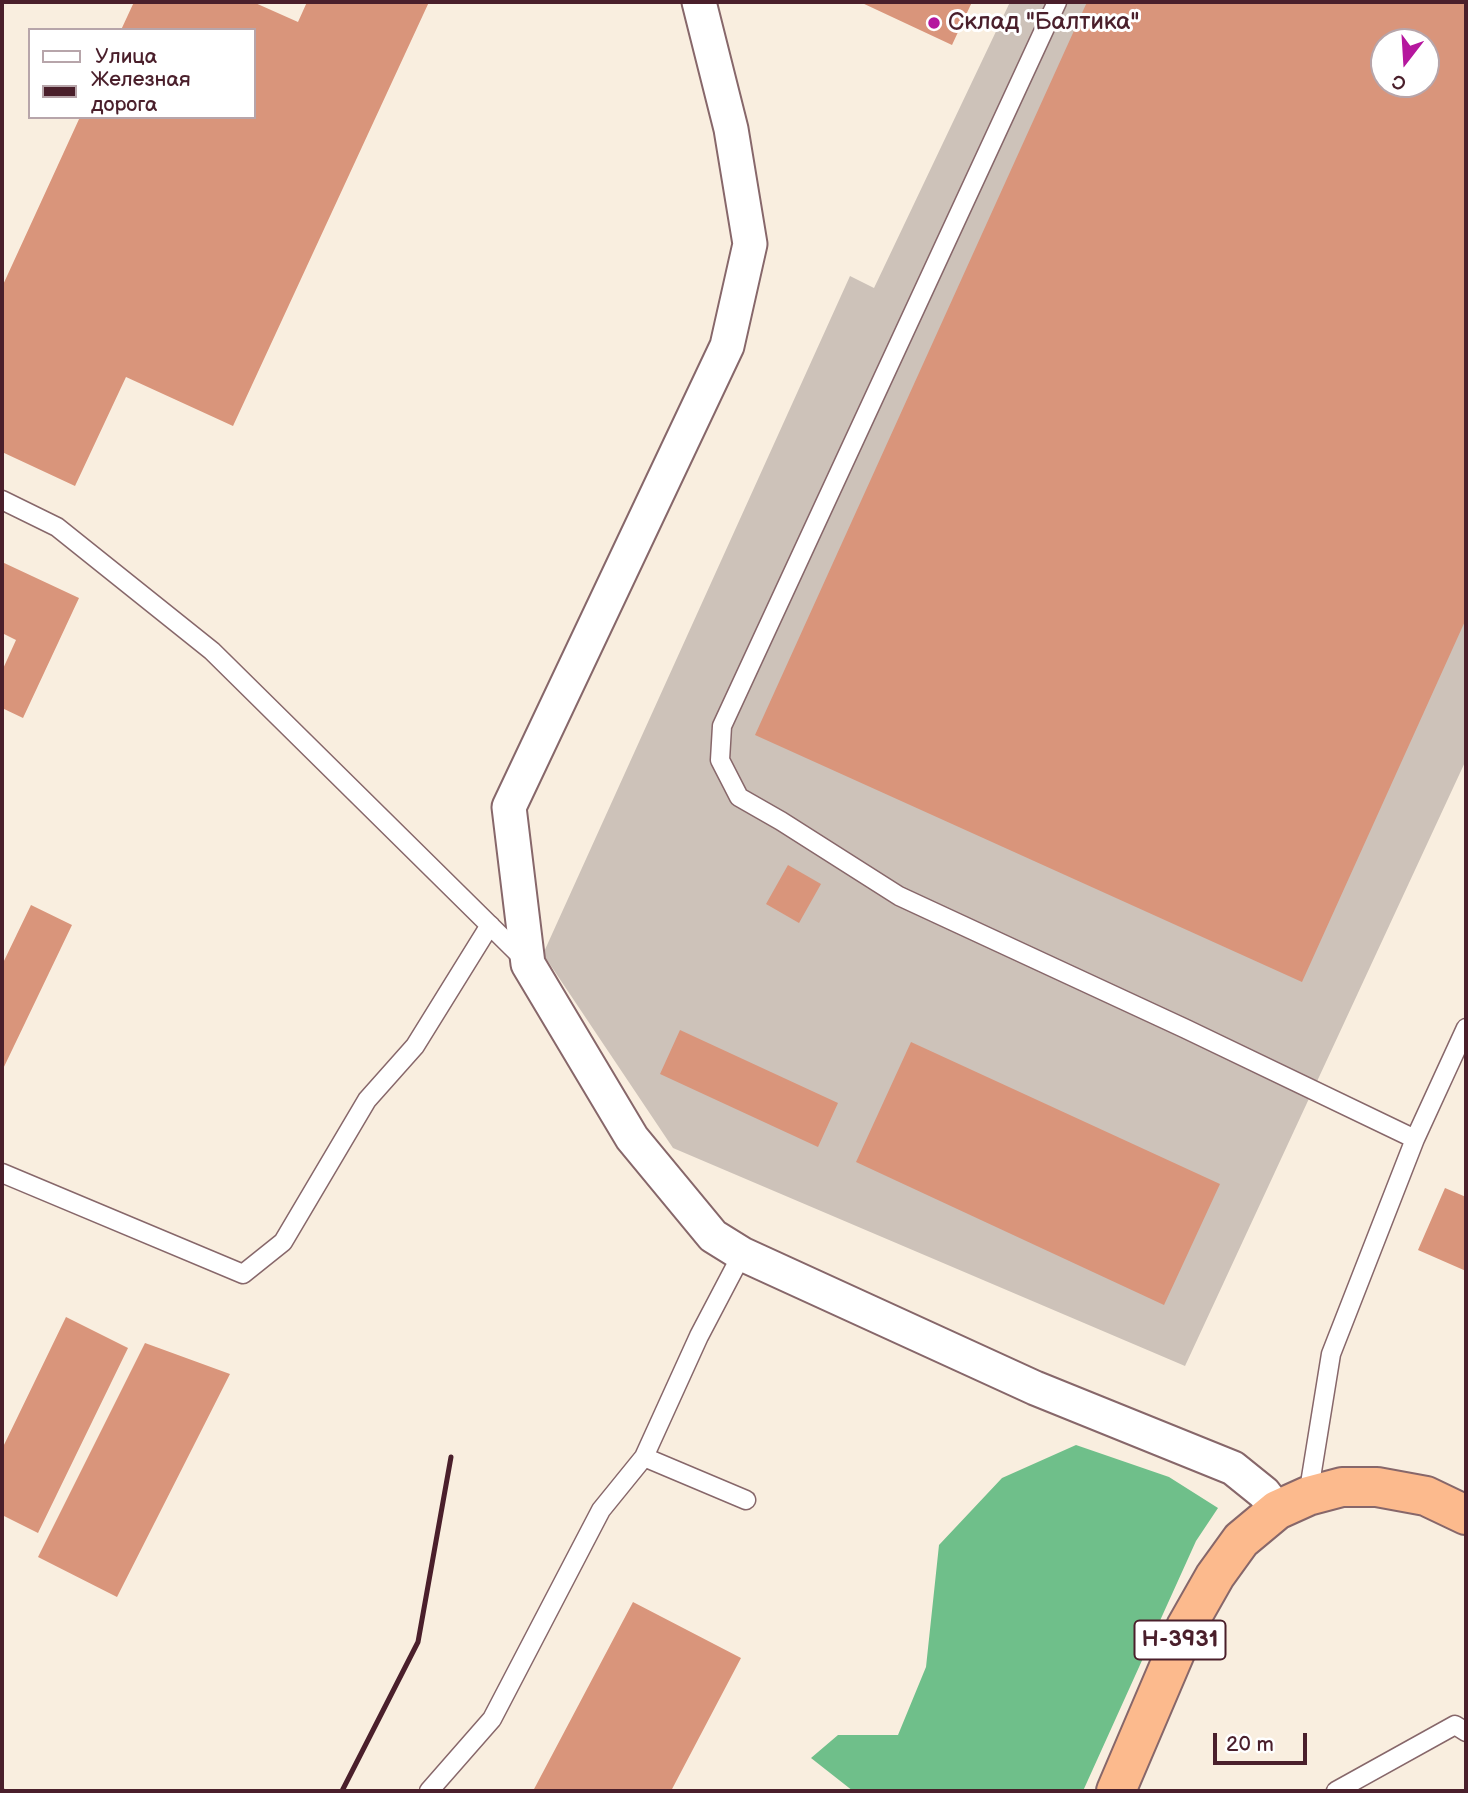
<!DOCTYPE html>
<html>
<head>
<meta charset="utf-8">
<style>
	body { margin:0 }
	#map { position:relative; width:1468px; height:1793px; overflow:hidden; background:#f9eedf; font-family:"Balsamiq Sans",sans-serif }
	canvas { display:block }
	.frame { position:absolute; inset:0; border:4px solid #4a1f2b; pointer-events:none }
	.legend { position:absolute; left:28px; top:28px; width:228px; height:91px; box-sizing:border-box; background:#fff; border:2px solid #b7a5aa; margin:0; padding:9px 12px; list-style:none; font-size:21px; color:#4a1f2b }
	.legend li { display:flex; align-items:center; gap:14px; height:35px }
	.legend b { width:35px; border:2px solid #b7a5aa }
	.north { position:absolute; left:1370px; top:28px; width:70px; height:70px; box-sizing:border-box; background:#fff; border:2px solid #b7a5aa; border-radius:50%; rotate:197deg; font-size:19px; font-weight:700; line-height:28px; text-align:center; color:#4a1f2b }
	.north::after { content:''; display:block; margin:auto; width:24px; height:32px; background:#b5179e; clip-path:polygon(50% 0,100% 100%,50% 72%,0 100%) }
	.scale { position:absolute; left:1213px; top:1733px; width:94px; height:32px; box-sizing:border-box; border:4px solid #4a1f2b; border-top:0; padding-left:9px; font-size:21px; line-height:24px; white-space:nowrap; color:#4a1f2b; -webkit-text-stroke:5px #fff; paint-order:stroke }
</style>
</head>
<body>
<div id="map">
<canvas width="1468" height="1793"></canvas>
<div class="frame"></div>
<ul class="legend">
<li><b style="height:9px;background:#fff"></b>Улица</li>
<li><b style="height:9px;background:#4a1f2b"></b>Железная дорога</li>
</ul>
<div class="north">С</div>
<div class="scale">20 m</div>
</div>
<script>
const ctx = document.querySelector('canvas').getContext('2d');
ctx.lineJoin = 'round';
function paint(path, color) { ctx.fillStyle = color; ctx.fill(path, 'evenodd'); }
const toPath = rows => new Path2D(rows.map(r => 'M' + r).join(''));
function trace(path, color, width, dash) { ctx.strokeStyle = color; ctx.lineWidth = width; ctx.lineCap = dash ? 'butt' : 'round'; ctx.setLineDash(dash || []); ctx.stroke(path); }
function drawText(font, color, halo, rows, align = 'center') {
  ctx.font = font + ' "Balsamiq Sans",sans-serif'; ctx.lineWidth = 6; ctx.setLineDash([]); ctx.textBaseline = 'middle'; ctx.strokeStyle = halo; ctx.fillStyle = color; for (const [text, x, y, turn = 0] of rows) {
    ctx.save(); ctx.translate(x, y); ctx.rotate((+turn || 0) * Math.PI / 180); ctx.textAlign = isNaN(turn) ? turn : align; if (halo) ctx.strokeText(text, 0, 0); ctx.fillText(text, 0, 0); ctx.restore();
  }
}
paint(toPath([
	[1010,2,1466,2,1466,760,1185,1366,673,1148,543,954,850,276,874,288],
	[1384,42,1426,42,1426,84,1384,84]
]), '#cdc2b9');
paint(toPath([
	[1076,1445,1169,1477,1218,1508,1196,1541,1083,1791,853,1791,811,1758,838,1735,898,1735,926,1667,939,1545,1002,1478]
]), '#6fbf8a');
paint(toPath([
	[134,2,253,2,298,22,307,2,429,2,233,426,126,377,75,486,2,452,2,287,80,117,254,117,254,30,121,30],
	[860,2,972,2,952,45],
	[1087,2,1466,2,1466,619,1302,982,755,735],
	[1384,42,1426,42,1426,84,1384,84],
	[2,562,79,598,23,718,2,708,2,671,16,640,2,633],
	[788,865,821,884,799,923,766,904],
	[31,905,72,925,2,1071,2,965],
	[680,1030,838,1103,818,1147,660,1074],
	[911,1042,1220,1184,1164,1305,856,1162],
	[1445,1188,1466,1197,1466,1271,1418,1250],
	[66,1317,128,1348,38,1533,2,1515,2,1449],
	[145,1343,230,1374,117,1597,38,1557],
	[633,1602,741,1658,671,1791,533,1791]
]), '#d9957b');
const service = toPath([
	[1057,2,722,726,720,760,739,797,781,821,899,896,1186,1029,1415,1139],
	[2,500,57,527,212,651,525,960],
	[2,1173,243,1274,283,1242,367,1100,415,1046,490,925],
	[644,1457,746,1500],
	[1308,1496,1331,1354,1415,1139,1466,1028],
	[429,1791,492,1719,601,1510,644,1457,699,1336,742,1254],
	[1336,1791,1455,1725,1466,1732]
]);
const minor = toPath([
	[699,2,731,129,750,244,727,346,509,807,528,964,632,1138,713,1236,742,1254,1035,1388,1233,1468,1264,1493,1277,1510]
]);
const trunk = toPath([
	[1116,1791,1186,1627,1215,1576,1241,1540,1277,1510,1308,1496,1342,1487,1377,1487,1426,1496,1466,1515]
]);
trace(service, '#87676a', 21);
trace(minor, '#87676a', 37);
trace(trunk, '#87676a', 42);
trace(service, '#fff', 18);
trace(minor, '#fff', 33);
trace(trunk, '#fcba8d', 38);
trace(toPath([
	[2,1790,3,1791],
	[342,1791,418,1642,451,1457]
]), '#4a1f2b', 5);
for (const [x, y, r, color] of [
	[934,23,7,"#b5179e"]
]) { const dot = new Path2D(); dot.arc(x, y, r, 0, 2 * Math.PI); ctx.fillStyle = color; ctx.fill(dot); trace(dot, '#fff', 2.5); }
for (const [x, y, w] of [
	[1180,1640,91]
]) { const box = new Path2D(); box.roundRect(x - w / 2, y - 19.5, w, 39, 5); ctx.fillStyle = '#fff'; ctx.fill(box); trace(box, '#4a1f2b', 2); }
drawText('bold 23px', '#4a1f2b', null, [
	["Н-3931",1180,1640]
]);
drawText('24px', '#4a1f2b', '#fff', [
	["Склад \"Балтика\"",948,23]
], 'left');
</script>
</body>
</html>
